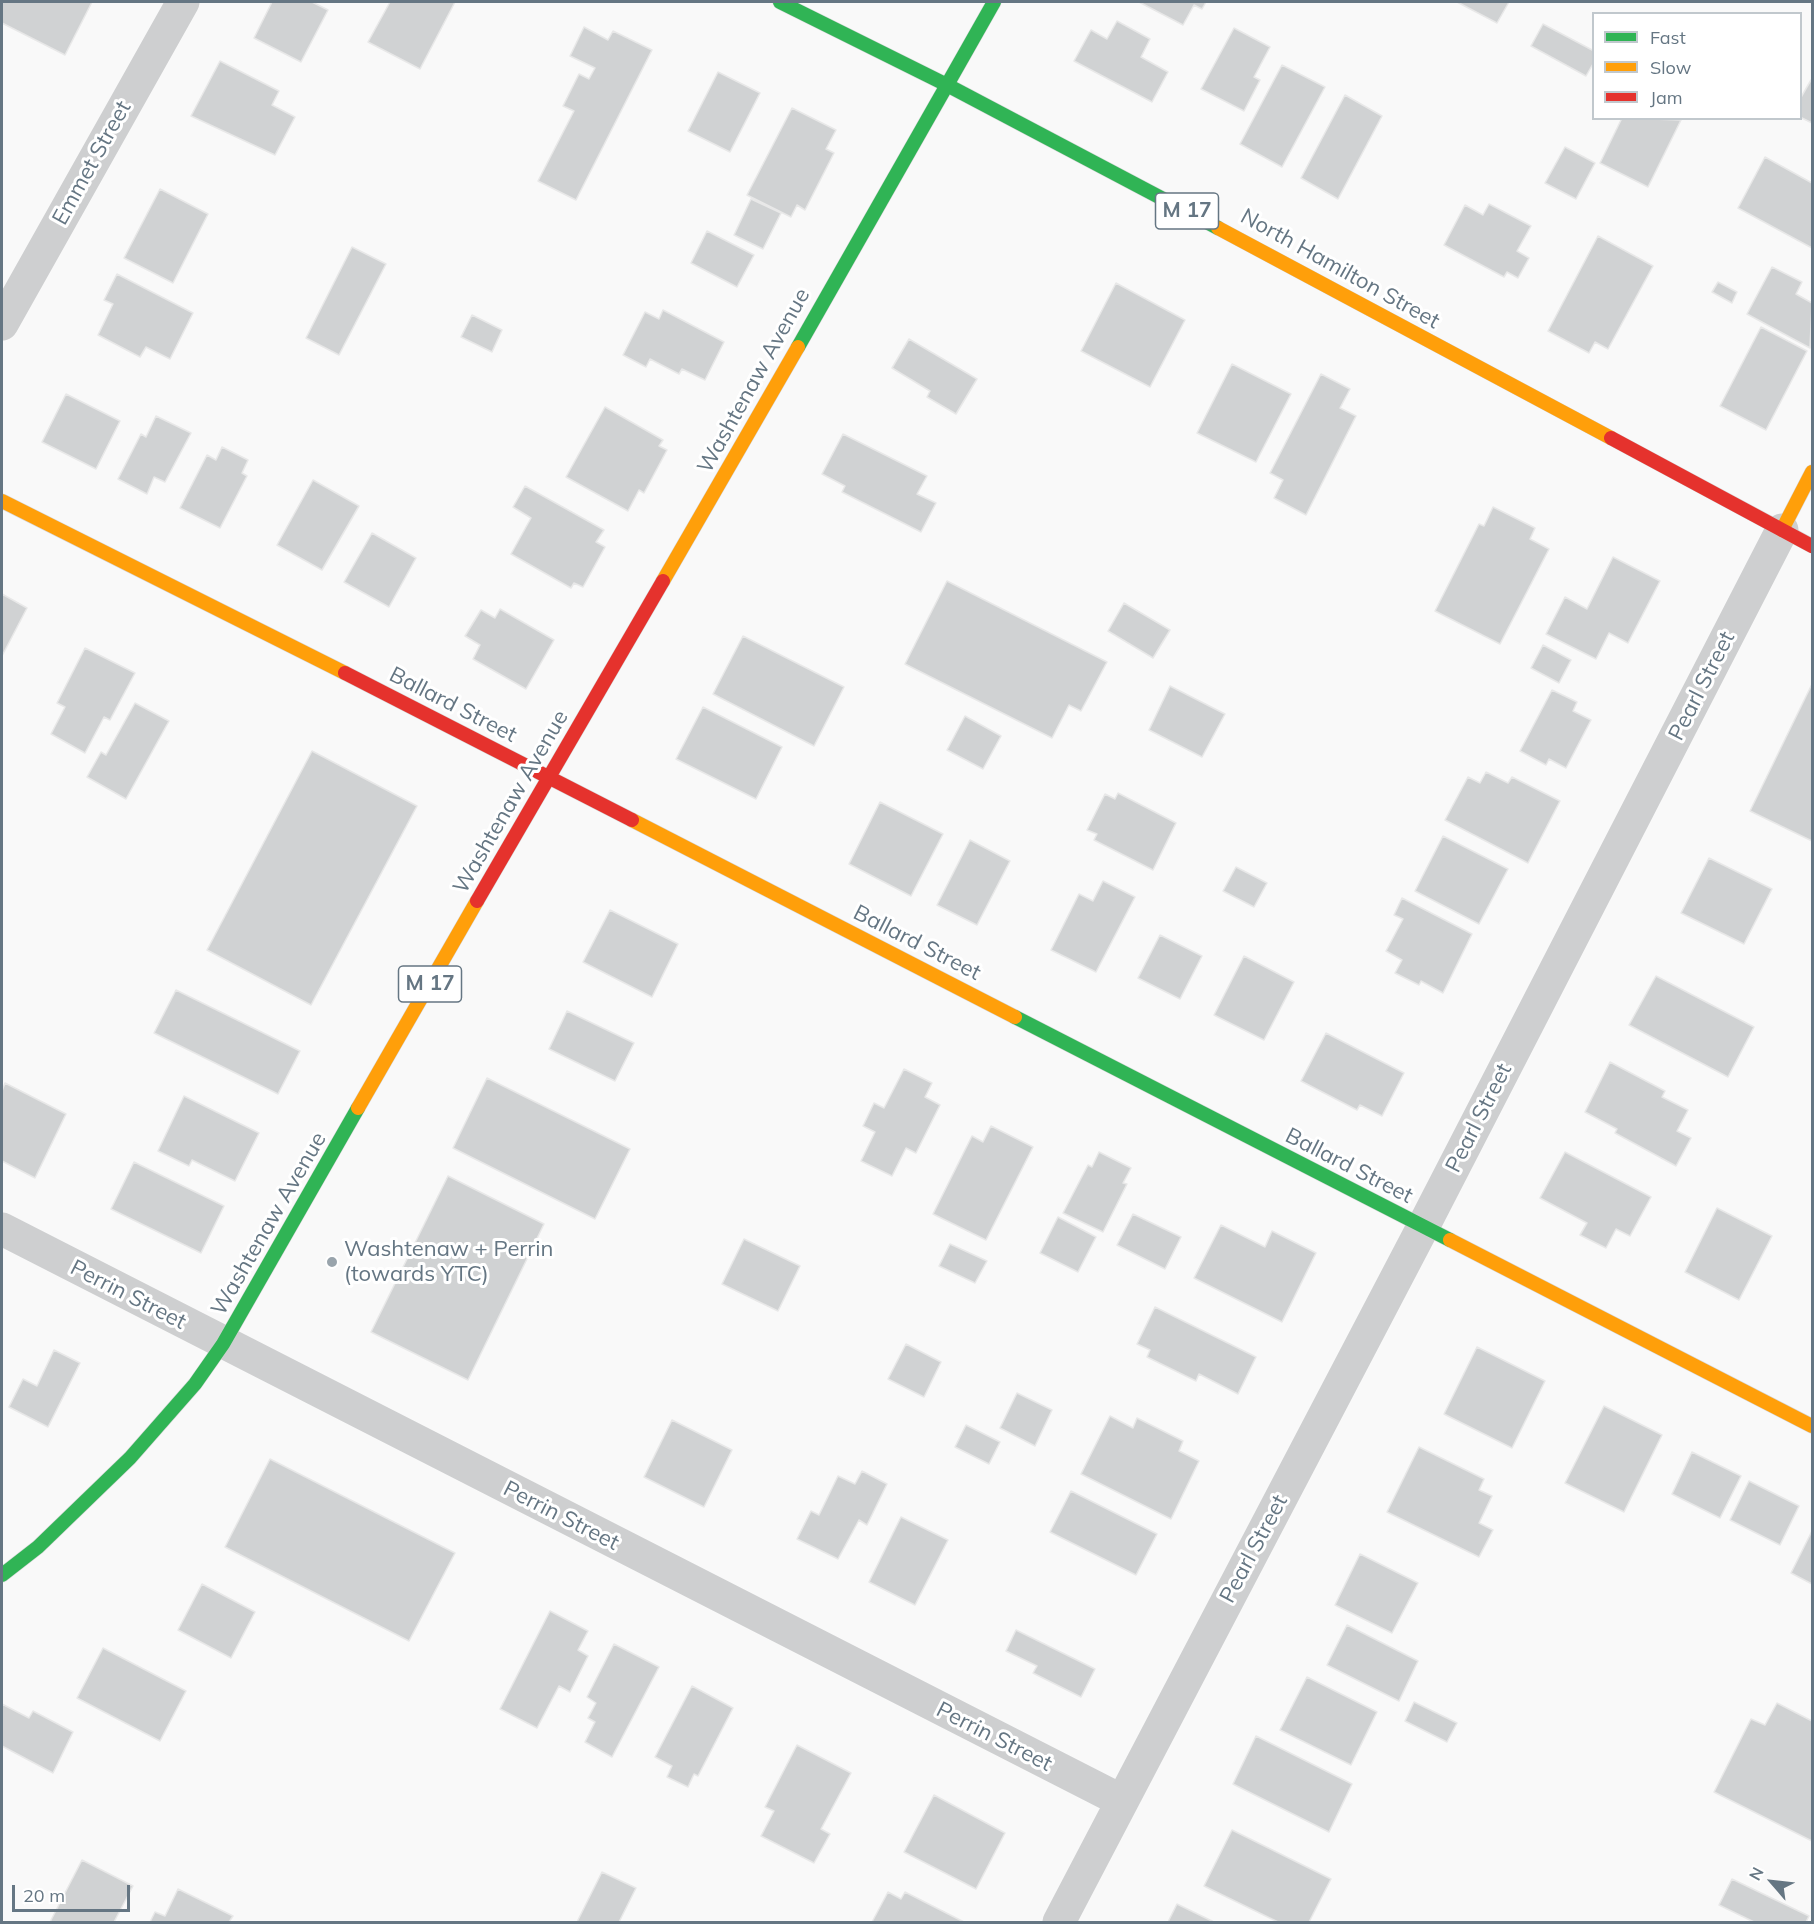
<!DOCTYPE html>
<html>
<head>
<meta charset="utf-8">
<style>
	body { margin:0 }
	#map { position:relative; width:1814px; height:1924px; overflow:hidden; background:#f9f9f9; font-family:Mulish,sans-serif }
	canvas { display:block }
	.frame { position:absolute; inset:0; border:3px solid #657683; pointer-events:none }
	.legend { position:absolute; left:1592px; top:12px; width:210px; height:108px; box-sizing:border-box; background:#fff; border:2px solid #c1c8cd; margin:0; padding:8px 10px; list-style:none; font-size:18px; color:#657683 }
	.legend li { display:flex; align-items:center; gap:12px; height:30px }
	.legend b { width:30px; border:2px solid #c1c8cd }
	.north { position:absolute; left:1742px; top:1852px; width:60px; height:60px; -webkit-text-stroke:4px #fff; paint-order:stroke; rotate:298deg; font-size:16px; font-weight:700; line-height:24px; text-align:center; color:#657683 }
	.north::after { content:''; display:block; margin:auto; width:21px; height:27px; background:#657683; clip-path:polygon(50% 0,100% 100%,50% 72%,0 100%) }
	.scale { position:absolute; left:12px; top:1885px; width:118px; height:27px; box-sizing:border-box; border:3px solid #657683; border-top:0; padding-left:8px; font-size:18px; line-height:21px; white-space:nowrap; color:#657683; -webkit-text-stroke:4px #fff; paint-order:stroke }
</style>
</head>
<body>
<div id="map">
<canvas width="1814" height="1924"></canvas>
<div class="frame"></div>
<ul class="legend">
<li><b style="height:8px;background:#30b455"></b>Fast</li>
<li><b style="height:8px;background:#ff9f0a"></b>Slow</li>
<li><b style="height:8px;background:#e5322d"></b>Jam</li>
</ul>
<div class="north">N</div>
<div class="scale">20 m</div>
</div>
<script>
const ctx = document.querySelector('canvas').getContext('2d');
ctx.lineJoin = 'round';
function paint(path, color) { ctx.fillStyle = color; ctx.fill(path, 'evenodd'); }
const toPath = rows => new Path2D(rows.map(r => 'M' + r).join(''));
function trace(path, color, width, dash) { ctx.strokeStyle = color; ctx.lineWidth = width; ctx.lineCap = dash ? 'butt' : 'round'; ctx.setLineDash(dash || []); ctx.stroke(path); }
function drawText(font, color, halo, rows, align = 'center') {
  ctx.font = font + ' Mulish,sans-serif'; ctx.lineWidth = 6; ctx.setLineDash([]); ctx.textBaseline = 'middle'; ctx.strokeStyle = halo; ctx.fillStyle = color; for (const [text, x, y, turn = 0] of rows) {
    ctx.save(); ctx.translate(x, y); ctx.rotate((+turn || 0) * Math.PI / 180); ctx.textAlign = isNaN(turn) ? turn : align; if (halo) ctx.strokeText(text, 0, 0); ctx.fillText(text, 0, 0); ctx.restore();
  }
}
const building = toPath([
	[2,2,92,2,65,55,2,23,2,2],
	[272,2,312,2,328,10,301,62,254,38,272,2],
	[390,2,455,2,420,69,368,42,390,2],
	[1139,2,1206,2,1202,9,1194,5,1183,25,1139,2],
	[1457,2,1509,2,1497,23,1457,2],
	[1117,21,1150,39,1141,57,1168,72,1152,102,1074,61,1091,30,1107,39,1117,21],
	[1543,24,1594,51,1594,62,1586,76,1531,46,1543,24],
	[584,27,608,40,613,31,652,50,576,200,538,181,574,111,563,106,579,74,589,79,595,68,570,56,584,27],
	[1234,28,1270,47,1254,77,1260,80,1244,111,1201,89,1234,28],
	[220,61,279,91,272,105,295,117,275,155,191,116,220,61],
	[1282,65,1325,87,1282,167,1240,144,1282,65],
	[718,72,760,93,730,152,688,131,718,72],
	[1811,80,1812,81,1812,123,1800,117,1800,99,1811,80],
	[1345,95,1382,116,1338,199,1301,178,1345,95],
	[792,108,836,130,826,149,834,153,805,210,797,205,791,217,747,195,792,108],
	[1622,118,1681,120,1648,187,1600,163,1622,118],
	[1565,147,1595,163,1576,199,1545,183,1565,147],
	[1765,157,1812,183,1812,248,1738,208,1765,157],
	[160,189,208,214,173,283,124,258,160,189],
	[751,199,781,213,763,249,734,235,751,199],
	[1489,204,1531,226,1517,251,1529,258,1518,278,1507,272,1504,277,1444,245,1465,205,1483,215,1489,204],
	[707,231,754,255,737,287,691,263,707,231],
	[1598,236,1653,266,1608,349,1595,342,1589,353,1548,331,1598,236],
	[352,247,386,264,339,355,306,338,352,247],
	[1772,267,1802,282,1796,294,1812,303,1810,348,1747,314,1772,267],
	[117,274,193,313,170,359,146,347,140,357,98,335,113,304,104,300,117,274],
	[1718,282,1737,292,1732,303,1712,292,1718,282],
	[1116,283,1185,320,1150,387,1081,351,1116,283],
	[663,310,724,342,705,380,682,369,679,374,650,359,646,367,623,355,645,312,659,319,663,310],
	[472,315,502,330,492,352,461,337,472,315],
	[1761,327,1807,351,1766,430,1720,406,1761,327],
	[909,339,977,379,956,414,927,397,930,391,892,368,909,339],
	[1232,364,1291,394,1256,462,1197,433,1232,364],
	[1321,374,1350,389,1340,408,1356,416,1306,515,1274,498,1283,480,1270,473,1321,374],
	[66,394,120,421,96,469,42,442,66,394],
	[605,407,663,440,659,446,667,450,644,493,639,490,628,511,566,477,605,407],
	[156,416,191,433,165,482,154,477,147,494,118,479,141,434,146,437,156,416],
	[843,434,927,476,917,494,936,503,921,532,842,492,845,486,822,474,843,434],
	[222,447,248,460,242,473,247,476,220,528,180,508,207,455,216,460,222,447],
	[313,480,359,506,322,570,277,545,313,480],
	[525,486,604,530,596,542,605,547,583,587,574,583,571,588,511,554,531,518,513,507,525,486],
	[1493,507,1535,528,1530,539,1549,549,1500,644,1435,611,1479,524,1484,526,1493,507],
	[372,533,416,558,389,607,344,582,372,533],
	[1613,557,1660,581,1628,643,1609,633,1596,659,1546,634,1565,597,1587,609,1613,557],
	[947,581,1107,662,1081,711,1069,705,1052,738,905,664,947,581],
	[2,594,27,608,2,656,2,594],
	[1124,603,1170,630,1153,658,1108,631,1124,603],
	[500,609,554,640,526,689,473,659,480,645,465,636,481,610,495,618,500,609],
	[743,636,844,687,814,746,713,694,743,636],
	[1543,645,1571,660,1559,683,1531,668,1543,645],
	[85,648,135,673,110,720,104,717,85,753,51,734,65,707,57,703,85,648],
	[1812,684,1812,841,1750,811,1812,684],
	[1170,686,1225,714,1202,757,1149,730,1170,686],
	[1552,690,1577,702,1573,711,1591,720,1566,768,1549,759,1546,765,1520,751,1552,690],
	[135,703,169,721,126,799,87,777,101,752,106,755,135,703],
	[703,707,782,747,756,799,676,759,703,707],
	[965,716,1001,736,983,769,947,750,965,716],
	[312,751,417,806,311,1005,207,950,312,751],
	[1486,772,1508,783,1512,777,1560,801,1528,863,1445,820,1468,777,1480,783,1486,772],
	[1118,793,1176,823,1153,870,1094,840,1097,834,1087,830,1105,794,1115,799,1118,793],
	[880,802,943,834,911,896,849,864,880,802],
	[1443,836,1508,869,1479,924,1415,891,1443,836],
	[970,840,1010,861,977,925,937,905,970,840],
	[1709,858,1772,889,1744,944,1681,913,1709,858],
	[1236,867,1267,883,1254,907,1223,891,1236,867],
	[1103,881,1135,897,1096,972,1051,950,1079,894,1093,901,1103,881],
	[1402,898,1472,934,1443,993,1421,981,1419,985,1395,973,1402,960,1386,951,1403,919,1394,915,1402,898],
	[610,910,678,944,652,997,583,962,610,910],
	[1160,935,1202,956,1180,999,1138,978,1160,935],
	[1244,956,1294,982,1264,1040,1214,1015,1244,956],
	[1656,976,1754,1027,1728,1077,1629,1025,1656,976],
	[176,990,300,1051,278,1094,154,1033,176,990],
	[567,1011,634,1043,615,1081,549,1049,567,1011],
	[1326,1033,1404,1073,1382,1116,1360,1105,1357,1110,1301,1081,1326,1033],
	[1610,1062,1665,1091,1662,1097,1688,1110,1677,1131,1691,1138,1676,1166,1615,1133,1617,1129,1585,1112,1610,1062],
	[904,1069,932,1083,925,1097,940,1105,916,1153,906,1148,892,1176,861,1161,875,1132,863,1126,874,1103,884,1108,904,1069],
	[487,1078,630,1149,595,1219,453,1148,487,1078],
	[5,1083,66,1114,35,1178,2,1161,2,1091,5,1083],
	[184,1096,259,1133,235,1181,192,1160,189,1166,158,1151,184,1096],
	[991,1126,1033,1147,986,1240,933,1214,972,1136,983,1142,991,1126],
	[1099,1152,1131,1168,1123,1183,1127,1184,1103,1232,1063,1213,1088,1165,1092,1167,1099,1152],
	[1565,1152,1651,1197,1630,1236,1616,1229,1606,1248,1580,1235,1587,1223,1540,1198,1565,1152],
	[134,1162,224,1206,201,1253,111,1209,134,1162],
	[448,1176,544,1224,468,1380,371,1332,448,1176],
	[1717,1208,1772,1236,1739,1300,1685,1272,1717,1208],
	[1133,1214,1181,1237,1165,1269,1117,1245,1133,1214],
	[1058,1217,1096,1237,1078,1272,1040,1253,1058,1217],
	[1221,1225,1265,1247,1272,1231,1316,1253,1282,1322,1194,1278,1221,1225],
	[744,1239,800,1266,778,1311,722,1284,744,1239],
	[950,1244,987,1261,975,1283,939,1266,950,1244],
	[1155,1307,1256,1357,1238,1394,1199,1374,1196,1381,1147,1357,1150,1350,1137,1344,1155,1307],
	[906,1344,941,1362,924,1397,888,1379,906,1344],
	[1477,1347,1545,1381,1512,1448,1444,1414,1477,1347],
	[54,1350,80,1363,48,1427,9,1407,23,1379,37,1386,54,1350],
	[1017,1393,1052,1410,1035,1446,1000,1428,1017,1393],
	[1604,1406,1662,1435,1624,1512,1565,1483,1604,1406],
	[1110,1416,1133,1428,1137,1418,1183,1441,1179,1451,1199,1461,1171,1519,1081,1474,1110,1416],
	[672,1420,732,1450,704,1507,644,1477,672,1420],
	[966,1425,1000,1442,989,1464,955,1447,966,1425],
	[1419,1447,1484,1479,1479,1490,1492,1496,1479,1523,1493,1530,1479,1557,1387,1512,1419,1447],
	[1692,1452,1741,1476,1720,1518,1672,1494,1692,1452],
	[270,1459,455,1553,409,1641,225,1547,270,1459],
	[862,1471,887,1484,867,1525,859,1520,838,1559,797,1539,811,1511,819,1515,838,1476,855,1484,862,1471],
	[1749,1481,1799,1506,1780,1545,1730,1520,1749,1481],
	[1071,1491,1157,1534,1136,1575,1050,1532,1071,1491],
	[901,1517,948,1540,915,1605,869,1582,901,1517],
	[1812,1531,1812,1584,1791,1573,1812,1531],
	[1360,1554,1418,1583,1392,1633,1335,1605,1360,1554],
	[202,1584,255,1612,231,1658,178,1630,202,1584],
	[550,1611,588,1631,578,1650,588,1656,570,1692,559,1686,537,1728,500,1709,550,1611],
	[1347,1625,1418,1661,1399,1701,1327,1665,1347,1625],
	[1016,1630,1095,1669,1081,1697,1033,1673,1037,1666,1006,1651,1016,1630],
	[614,1644,659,1667,612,1757,585,1742,595,1722,588,1718,596,1703,587,1697,614,1644],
	[103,1648,186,1691,160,1741,77,1698,103,1648],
	[1307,1677,1377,1712,1351,1765,1280,1730,1307,1677],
	[692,1686,733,1708,698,1776,694,1774,688,1787,667,1777,672,1766,655,1757,692,1686],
	[1414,1702,1457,1723,1447,1742,1405,1721,1414,1702],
	[1777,1703,1812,1721,1812,1841,1714,1792,1751,1719,1765,1725,1777,1703],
	[2,1704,29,1718,33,1711,73,1732,53,1773,2,1746,2,1704],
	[1256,1736,1352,1784,1329,1832,1233,1784,1256,1736],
	[797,1745,851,1773,821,1829,830,1834,814,1863,761,1836,774,1811,765,1807,797,1745],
	[934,1795,1005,1833,976,1889,904,1852,934,1795],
	[1232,1830,1331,1879,1309,1922,1278,1922,1204,1886,1232,1830],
	[82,1860,133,1886,114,1922,50,1922,82,1860],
	[602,1872,636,1888,619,1922,577,1922,602,1872],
	[1732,1879,1809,1916,1806,1922,1754,1922,1719,1905,1732,1879],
	[178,1889,233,1916,229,1922,150,1922,155,1912,165,1916,178,1889],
	[888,1892,901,1899,905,1892,964,1922,872,1922,888,1892],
	[1177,1904,1214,1922,1168,1922,1177,1904]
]);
paint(building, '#d0d2d3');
trace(building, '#e8e8e8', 1.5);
const fast = toPath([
	[780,2,947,85,994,2],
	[798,347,947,85,1218,228],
	[1015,1017,1450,1240],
	[2,1575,38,1547,130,1458,195,1384,223,1344,358,1108]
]);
const slow = toPath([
	[1218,228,1611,438],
	[2,501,345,673],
	[1782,530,1812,472],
	[663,581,798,347],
	[632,820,1015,1017],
	[358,1108,477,901],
	[1450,1240,1812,1426]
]);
const jam = toPath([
	[1611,438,1812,546],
	[345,673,632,820],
	[477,901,663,581]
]);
trace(fast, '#d5d6d7', 15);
trace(slow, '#d5d6d7', 15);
trace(jam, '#d5d6d7', 15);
trace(toPath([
	[2,324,183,2],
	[2,1229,1122,1801],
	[1059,1922,1423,1227,1782,530]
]), '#cecfd0', 33);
trace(fast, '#30b455', 14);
trace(slow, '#ff9f0a', 14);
trace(jam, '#e5322d', 14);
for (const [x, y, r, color] of [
	[332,1262,6,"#99a4ac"]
]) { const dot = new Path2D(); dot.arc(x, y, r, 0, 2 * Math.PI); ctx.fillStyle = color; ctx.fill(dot); trace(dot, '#fff', 2); }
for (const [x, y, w] of [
	[1187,211,63],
	[430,984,63]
]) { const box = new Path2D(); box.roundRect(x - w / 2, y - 18, w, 36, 4.5); ctx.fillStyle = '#fff'; ctx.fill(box); trace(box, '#657683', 1.5); }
drawText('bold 21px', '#657683', null, [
	["M 17",1187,211],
	["M 17",430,984]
]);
drawText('22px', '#657683', '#fff', [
	["Emmet Street",92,163,-61],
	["North Hamilton Street",1340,269,29],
	["Washtenaw Avenue",754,381,-61],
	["Pearl Street",1702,686,-63],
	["Ballard Street",453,705,27],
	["Washtenaw Avenue",511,802,-60],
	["Ballard Street",917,943,27],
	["Pearl Street",1479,1118,-63],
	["Ballard Street",1349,1166,27],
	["Washtenaw Avenue",269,1224,-60],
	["Perrin Street",128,1295,27],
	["Perrin Street",561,1516,27],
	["Pearl Street",1254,1549,-62],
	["Perrin Street",994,1737,27]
]);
drawText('22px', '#657683', '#fff', [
	["Washtenaw + Perrin",344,1249],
	["(towards YTC)",344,1274]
], 'left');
</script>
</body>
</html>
